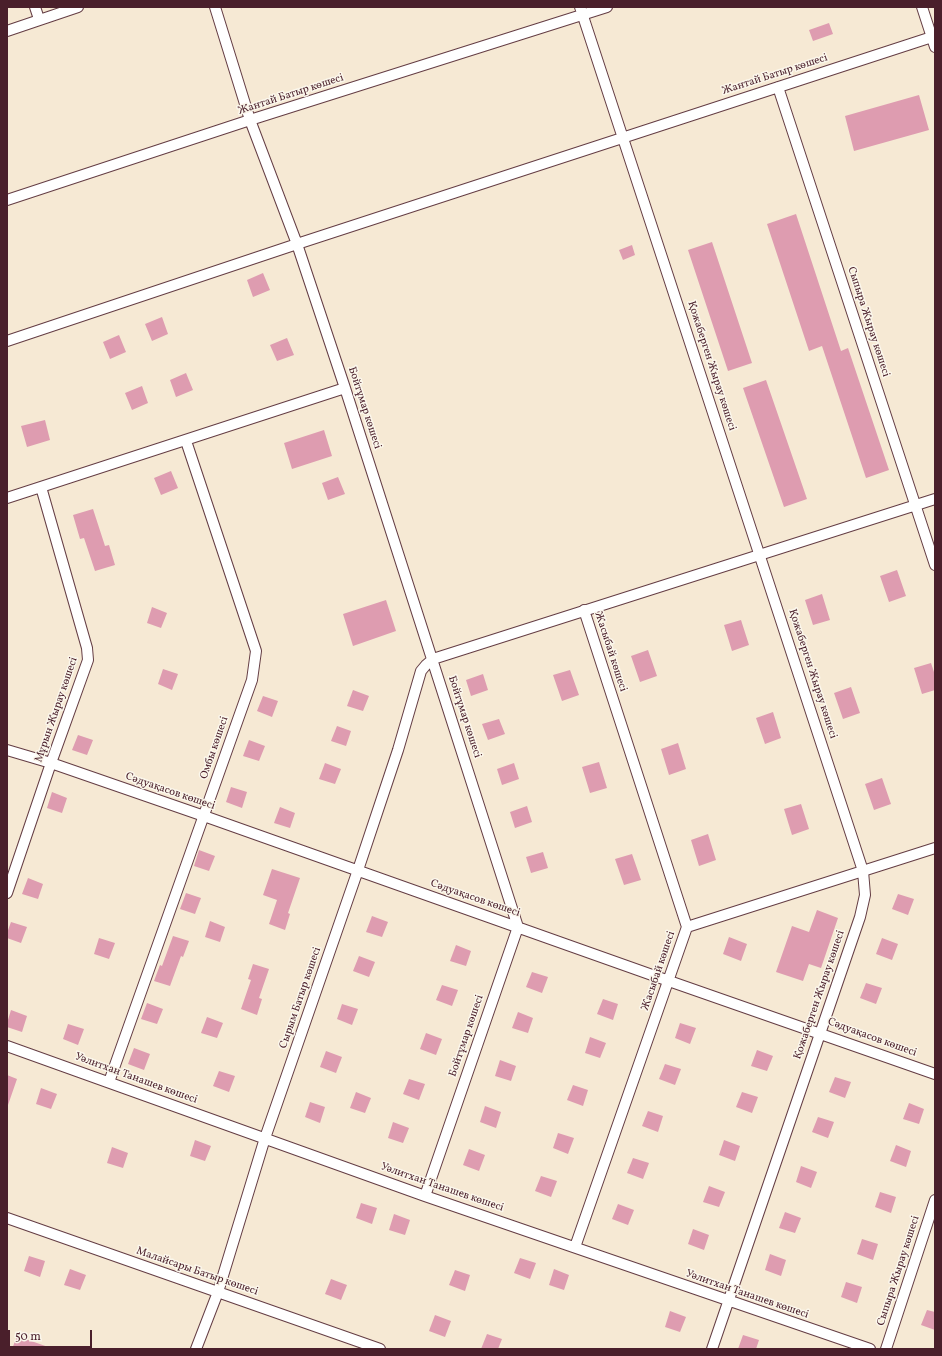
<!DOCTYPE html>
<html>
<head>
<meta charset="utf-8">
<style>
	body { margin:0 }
	#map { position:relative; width:942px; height:1356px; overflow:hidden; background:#f6e9d4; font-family:Vollkorn,serif }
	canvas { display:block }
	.frame { position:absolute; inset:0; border:8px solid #4a1f2b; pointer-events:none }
	.scale { position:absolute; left:8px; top:1330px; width:84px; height:18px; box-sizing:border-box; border:2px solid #4a1f2b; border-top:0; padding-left:5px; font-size:12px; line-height:14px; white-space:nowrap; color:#4a1f2b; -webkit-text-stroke:3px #fbf7ec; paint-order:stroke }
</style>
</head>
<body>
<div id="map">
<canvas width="942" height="1356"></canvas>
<div class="frame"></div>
<div class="scale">50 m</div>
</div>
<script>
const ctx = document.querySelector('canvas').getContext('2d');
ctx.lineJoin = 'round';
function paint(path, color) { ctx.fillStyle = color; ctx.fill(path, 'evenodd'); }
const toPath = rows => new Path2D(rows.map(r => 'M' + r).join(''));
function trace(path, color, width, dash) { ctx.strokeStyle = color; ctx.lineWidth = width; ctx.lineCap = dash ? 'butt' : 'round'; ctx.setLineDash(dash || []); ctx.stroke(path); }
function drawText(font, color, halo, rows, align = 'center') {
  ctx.font = font + ' Vollkorn,serif'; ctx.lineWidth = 3; ctx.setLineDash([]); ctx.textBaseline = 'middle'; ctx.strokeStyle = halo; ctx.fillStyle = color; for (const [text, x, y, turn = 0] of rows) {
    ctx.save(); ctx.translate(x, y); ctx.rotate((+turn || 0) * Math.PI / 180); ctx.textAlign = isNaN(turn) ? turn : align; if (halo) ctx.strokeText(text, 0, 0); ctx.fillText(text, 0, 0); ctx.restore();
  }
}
paint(toPath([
	[829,23,833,34,813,41,809,30],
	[919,95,929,130,854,151,845,116],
	[796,214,841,351,848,348,889,470,866,478,822,346,809,351,767,224],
	[712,242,752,363,728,371,688,250],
	[632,245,635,255,623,260,619,250],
	[263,273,270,290,253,297,247,280],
	[162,317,168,334,152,341,145,324],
	[119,335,126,352,110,359,103,342],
	[287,338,294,355,277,361,270,345],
	[186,373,193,390,176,397,170,380],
	[766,380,807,499,784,507,743,388],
	[142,386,148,403,132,410,125,393],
	[45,420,50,440,27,447,21,426],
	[324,430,332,456,292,469,284,443],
	[171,471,178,488,161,495,154,478],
	[338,477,345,494,328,500,322,483],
	[93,509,105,546,109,545,115,565,95,571,84,538,80,539,73,515],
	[897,570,906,596,889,602,880,576],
	[822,594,830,620,813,625,805,600],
	[386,600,396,631,353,646,343,614],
	[152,607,167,613,161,628,147,623],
	[741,620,749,645,732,651,724,625],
	[648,650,657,676,640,682,631,656],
	[931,663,935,675,935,690,922,694,914,668],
	[163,669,178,674,172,690,158,684],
	[570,670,579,695,562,701,553,675],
	[483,674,488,690,471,696,466,680],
	[851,687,860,713,843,719,834,693],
	[353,690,369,696,363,711,347,706],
	[263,696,278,701,272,717,257,711],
	[773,712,781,738,765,744,756,718],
	[499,719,505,734,488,740,482,724],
	[337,726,351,731,346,746,331,741],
	[78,735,93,740,87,755,72,750],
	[249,740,265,746,259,761,243,756],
	[678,743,686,769,669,775,661,749],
	[599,762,607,788,590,793,582,767],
	[325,763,341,769,335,784,319,779],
	[514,763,519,779,502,785,497,769],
	[882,778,891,804,874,810,865,784],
	[231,787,247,792,242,808,226,802],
	[52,792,67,798,62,813,47,808],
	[801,804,809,829,792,835,784,809],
	[527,806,532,822,515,828,510,812],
	[280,807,295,813,290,828,274,823],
	[708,834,716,860,699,866,691,840],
	[199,850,215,856,209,871,194,866],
	[543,852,548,868,531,873,526,857],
	[632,854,641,880,624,885,615,859],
	[272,869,300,878,288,913,290,914,285,930,269,924,277,900,263,895],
	[28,878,43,884,38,899,22,894],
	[186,893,201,898,195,914,180,909],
	[898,894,914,899,908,915,892,909],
	[817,910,838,918,821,968,809,964,803,981,776,972,792,926,809,932],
	[372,916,388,922,382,937,366,932],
	[210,921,225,927,220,942,205,937],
	[11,922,27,927,21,943,7,938,7,933],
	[173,936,189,941,183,957,181,956,170,986,154,981,160,965,162,966],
	[729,937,747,944,741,961,723,954],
	[99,938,115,943,109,959,94,954],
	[882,938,898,944,892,960,876,954],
	[456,945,471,951,466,966,450,961],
	[359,956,375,962,369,977,353,971],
	[253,964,269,969,259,998,262,999,257,1015,241,1009,251,980,248,979],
	[532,972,548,977,542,993,526,987],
	[866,983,882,988,876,1004,860,998],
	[442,985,458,990,452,1006,436,1000],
	[603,999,618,1004,613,1020,597,1014],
	[147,1003,163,1009,157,1024,141,1019],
	[342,1004,358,1009,352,1025,337,1019],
	[11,1010,27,1016,22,1032,7,1027,7,1023],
	[518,1012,533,1018,528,1033,512,1028],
	[207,1017,223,1023,217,1038,201,1033],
	[680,1023,696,1028,690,1044,675,1038],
	[68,1024,84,1029,78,1045,63,1039],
	[426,1033,442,1039,436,1055,420,1049],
	[590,1037,606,1043,600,1058,585,1053],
	[134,1048,150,1054,144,1070,128,1064],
	[757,1050,773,1056,767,1071,751,1066],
	[326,1051,342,1057,336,1073,320,1067],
	[500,1060,516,1066,511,1081,495,1076],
	[665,1064,681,1069,675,1085,659,1079],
	[219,1071,235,1076,229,1092,213,1086],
	[7,1075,17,1079,8,1105,7,1104],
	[835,1077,851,1082,845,1098,829,1092],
	[409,1079,425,1084,419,1100,403,1094],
	[573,1085,588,1090,583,1106,567,1100],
	[41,1088,57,1094,51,1109,36,1104],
	[356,1092,371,1098,365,1113,350,1108],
	[742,1092,758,1097,752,1113,736,1107],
	[310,1102,325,1107,320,1123,305,1117],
	[909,1103,924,1109,919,1124,903,1119],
	[485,1106,501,1112,496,1128,480,1122],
	[648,1111,663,1116,658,1132,642,1126],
	[818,1117,834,1122,828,1138,812,1132],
	[393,1122,409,1128,403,1143,388,1138],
	[558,1133,574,1138,568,1154,553,1148],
	[195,1140,211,1146,205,1161,190,1156],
	[724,1140,740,1146,735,1161,719,1155],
	[896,1145,911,1151,906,1167,890,1161],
	[112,1147,128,1153,123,1168,107,1163],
	[469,1149,485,1155,479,1171,463,1165],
	[633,1158,649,1163,643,1179,627,1173],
	[801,1166,817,1172,811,1188,796,1182],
	[541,1176,557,1181,551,1197,535,1191],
	[709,1186,725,1192,719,1207,703,1202],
	[880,1192,896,1197,891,1213,875,1207],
	[361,1203,377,1208,372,1224,356,1218],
	[618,1204,634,1210,628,1225,612,1219],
	[785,1212,801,1218,795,1233,779,1228],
	[394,1214,410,1220,405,1235,389,1230],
	[693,1229,709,1235,704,1250,688,1244],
	[862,1239,878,1244,873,1260,857,1254],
	[770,1254,786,1260,781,1276,765,1270],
	[29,1256,45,1261,40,1277,24,1271],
	[520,1258,536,1263,530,1279,514,1273],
	[70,1269,86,1275,80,1290,64,1285],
	[554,1269,569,1275,564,1290,549,1285],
	[455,1270,470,1275,465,1291,449,1285],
	[331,1279,347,1285,341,1300,325,1294],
	[846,1282,862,1287,857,1303,841,1297],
	[927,1310,935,1312,935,1330,921,1325],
	[670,1311,686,1317,680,1332,665,1327],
	[435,1315,451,1321,445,1337,429,1331],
	[487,1334,502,1339,498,1349,481,1349],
	[743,1335,759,1340,756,1349,738,1349],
	[17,1336,51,1348,50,1349,12,1349]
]), '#de9cb0');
const street = toPath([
	[35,7,39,19],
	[215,7,250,120,297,244,345,388,518,927,425,1196],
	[580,7,863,871,865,895,860,917,712,1349],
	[922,7,935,47],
	[7,31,78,7],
	[778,87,935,565],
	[7,200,250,120,607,7],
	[7,341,297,244,935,36],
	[7,498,345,388],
	[7,750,51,763,204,816,669,981,935,1074],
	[7,893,51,763,88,660,87,648,41,487],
	[687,927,935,848],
	[7,1046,425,1196,870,1349],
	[109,1082,252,680,256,651,186,441],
	[7,1218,380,1349],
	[575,1247,687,927,584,610],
	[196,1349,218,1292,265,1138,358,870,398,750,421,671,426,665,433,659,935,499],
	[886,1349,935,1200]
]);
trace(street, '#643d44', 12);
trace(street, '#fff', 10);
drawText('11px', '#4a1f2b', '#fbf7ec', [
	["Жантай Батыр көшесі",775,75,-18],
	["Жантай Батыр көшесі",291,95,-18],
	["Сыпыра Жырау көшесі",868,322,72],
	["Қожаберген Жырау көшесі",711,366,72],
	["Бойтұмар көшесі",364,408,72],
	["Жасыбай көшесі",610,652,72],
	["Қожаберген Жырау көшесі",812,674,72],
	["Мұрын Жырау көшесі",57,710,-71],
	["Бойтұмар көшесі",464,717,72],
	["Омбы көшесі",215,748,-71],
	["Сәдуақасов көшесі",170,792,19],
	["Сәдуақасов көшесі",475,899,19],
	["Жасыбай көшесі",659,971,-71],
	["Қожаберген Жырау көшесі",820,995,-71],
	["Сырым Батыр көшесі",301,998,-71],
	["Бойтұмар көшесі",467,1036,-71],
	["Сәдуақасов көшесі",872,1038,20],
	["Уәлитхан Танашев көшесі",136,1079,20],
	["Уәлитхан Танашев көшесі",442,1188,19],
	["Сыпыра Жырау көшесі",899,1271,-72],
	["Малайсары Батыр көшесі",197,1272,19],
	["Уәлитхан Танашев көшесі",747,1295,19]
]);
</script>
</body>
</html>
